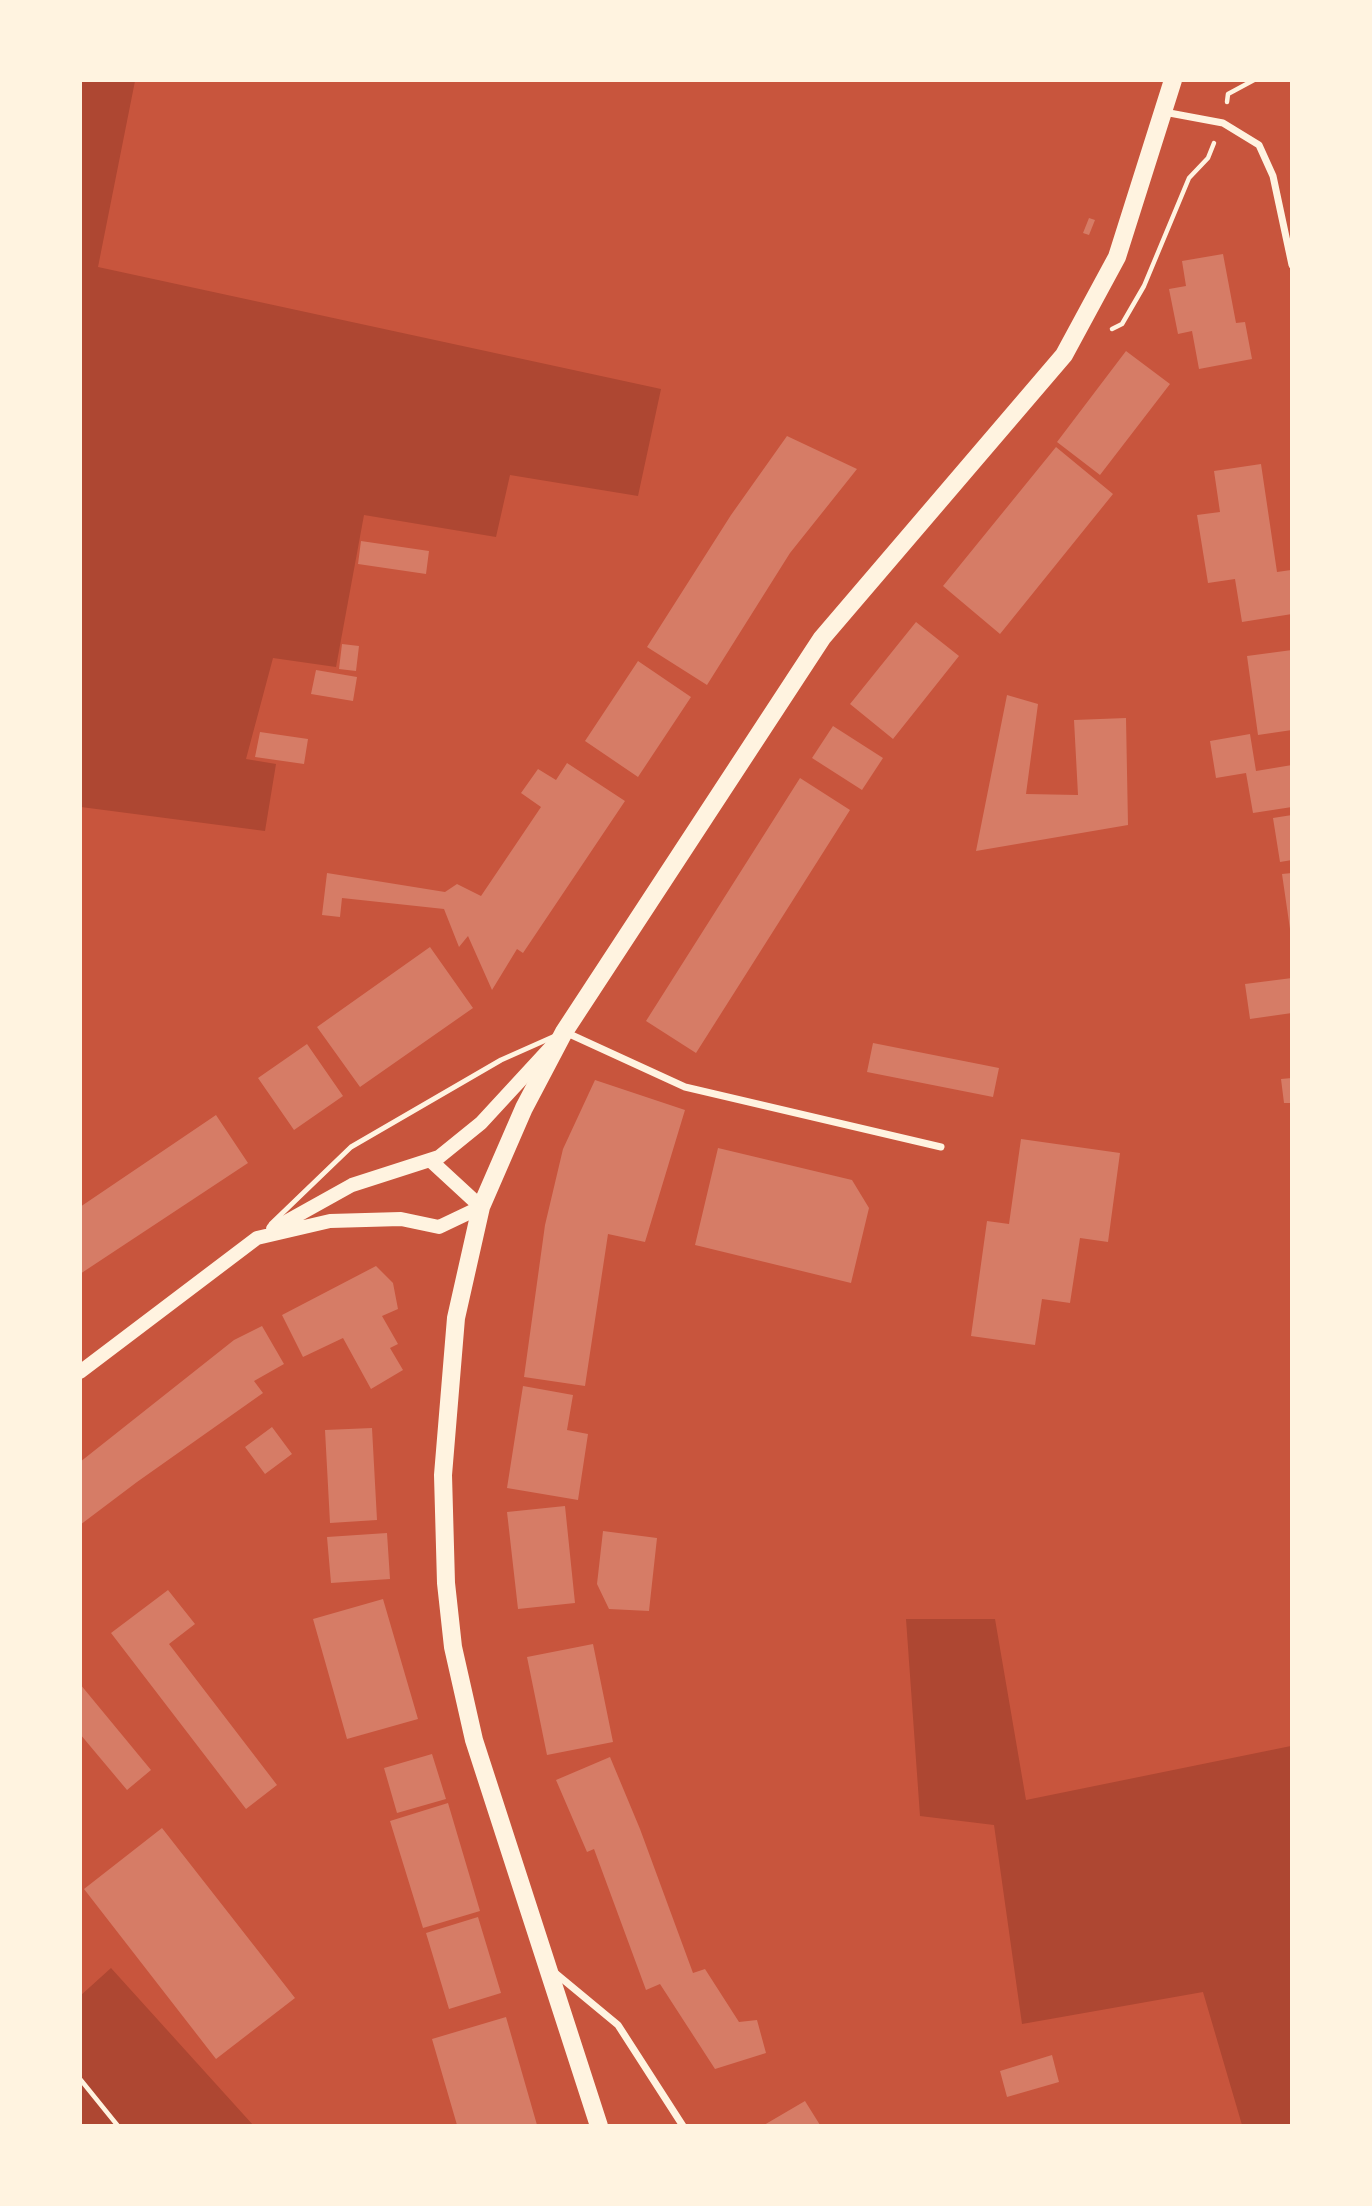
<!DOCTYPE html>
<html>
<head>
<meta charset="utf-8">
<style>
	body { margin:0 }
	#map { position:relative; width:1372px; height:2206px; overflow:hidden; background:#c8553d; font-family:"DejaVu Sans",sans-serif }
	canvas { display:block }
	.frame { position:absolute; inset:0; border:82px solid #fff3e0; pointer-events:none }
</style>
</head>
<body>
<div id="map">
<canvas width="1372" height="2206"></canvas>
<div class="frame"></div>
</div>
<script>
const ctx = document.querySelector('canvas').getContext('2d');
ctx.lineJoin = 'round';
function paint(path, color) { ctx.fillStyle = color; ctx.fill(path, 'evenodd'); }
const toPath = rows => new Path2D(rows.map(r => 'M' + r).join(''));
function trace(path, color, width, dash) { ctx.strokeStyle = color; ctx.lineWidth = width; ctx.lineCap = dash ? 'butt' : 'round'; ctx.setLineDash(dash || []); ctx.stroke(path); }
paint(toPath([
	[81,80,135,81,98,267,661,389,638,496,510,475,496,537,364,515,336,667,273,658,246,759,276,764,265,831,81,807],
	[906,1619,995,1619,1026,1800,1291,1746,1291,2125,1242,2125,1203,1992,1022,2024,994,1825,920,1816],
	[111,1968,253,2125,81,2125,80,1996]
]), '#ae4732');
paint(toPath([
	[1089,218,1095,220,1089,235,1083,233],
	[1223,254,1236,323,1245,322,1252,359,1199,369,1192,331,1178,334,1169,289,1186,286,1182,261],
	[1126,351,1170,384,1100,475,1057,442],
	[787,436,857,469,790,553,707,685,647,647,731,515],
	[1056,447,1113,494,1000,634,943,586],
	[1261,464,1277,572,1291,570,1292,614,1242,622,1235,579,1208,583,1197,515,1220,512,1214,471],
	[361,541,429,551,426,574,358,564],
	[916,622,959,656,893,739,850,704],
	[342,644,359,646,356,671,339,669],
	[1292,650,1292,730,1258,735,1247,656],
	[638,661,691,697,638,777,585,741],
	[316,670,357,677,353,701,311,694],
	[1007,695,1038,704,1026,794,1078,795,1074,720,1126,718,1128,825,976,851],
	[833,726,883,758,862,790,812,758],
	[260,732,308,739,304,764,255,757],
	[1250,734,1256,771,1292,765,1292,807,1253,813,1246,773,1216,778,1210,741],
	[567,763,625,801,523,953,517,949,492,990,468,936,459,947,444,909,342,898,340,917,322,915,327,873,445,892,457,884,481,896,541,807,521,793,538,769,556,780],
	[800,778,850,810,696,1053,646,1021],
	[1292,815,1292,860,1280,862,1273,818],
	[1292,873,1292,929,1290,929,1282,874],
	[430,947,473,1008,360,1087,317,1027],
	[1292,978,1292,1013,1250,1019,1245,984],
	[873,1043,999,1068,993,1097,867,1072],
	[307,1044,343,1096,294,1130,258,1078],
	[1292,1078,1292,1103,1284,1103,1281,1079],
	[595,1080,685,1110,645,1242,608,1234,585,1386,524,1377,545,1225,563,1149],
	[216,1115,248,1163,80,1274,80,1207],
	[1021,1139,1120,1153,1108,1242,1080,1238,1070,1303,1042,1299,1035,1345,971,1336,987,1221,1009,1224],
	[718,1148,852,1180,869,1208,851,1283,695,1245],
	[376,1266,393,1283,398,1309,382,1316,398,1344,390,1348,403,1370,371,1389,343,1338,303,1357,282,1315],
	[262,1326,284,1364,254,1381,263,1393,137,1482,80,1525,80,1462,234,1340],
	[523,1386,573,1395,567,1430,588,1434,578,1500,507,1488],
	[272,1427,292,1454,265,1474,245,1447],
	[372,1428,377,1520,330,1523,325,1430],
	[565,1506,575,1603,518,1609,507,1512],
	[603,1531,657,1538,649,1611,609,1609,597,1584],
	[387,1533,390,1579,331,1583,327,1537],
	[168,1590,195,1624,169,1644,277,1785,246,1809,111,1633],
	[383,1599,418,1719,347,1739,313,1619],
	[593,1644,613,1742,547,1755,527,1657],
	[80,1684,151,1770,127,1790,80,1734],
	[432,1754,446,1799,397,1813,384,1768],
	[610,1757,640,1829,693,1973,705,1969,739,2022,757,2020,766,2053,715,2069,660,1984,646,1990,594,1849,587,1852,556,1780],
	[448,1803,480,1911,423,1928,390,1821],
	[162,1828,295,1998,216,2059,84,1889],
	[478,1917,501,1993,449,2009,426,1933],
	[506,2017,537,2125,457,2125,432,2039],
	[1052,2055,1059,2082,1007,2097,1000,2071],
	[805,2101,820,2125,764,2125]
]), '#d67c66');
trace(toPath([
	[1227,102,1228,94,1254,80],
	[1112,329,1122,324,1144,286,1189,178,1208,158,1214,143],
	[80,2079,118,2126]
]), '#fff3e0', 4.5);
trace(toPath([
	[271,1224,351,1147,501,1060,555,1036]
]), '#fff3e0', 5);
trace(toPath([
	[1164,112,1223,123,1259,145,1273,176,1292,265],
	[565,1032,685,1087,941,1147],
	[554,1972,618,2025,683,2126]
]), '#fff3e0', 7);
trace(toPath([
	[273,1229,352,1185,439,1157,481,1123,552,1046],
	[80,1372,257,1238,330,1221,401,1219,439,1227,481,1207,430,1160]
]), '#fff3e0', 14);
trace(toPath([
	[599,2126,474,1740,453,1647,446,1583,443,1475,456,1318,481,1207,524,1108,564,1032,822,638,1064,355,1117,257,1173,80]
]), '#fff3e0', 18);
</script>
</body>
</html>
